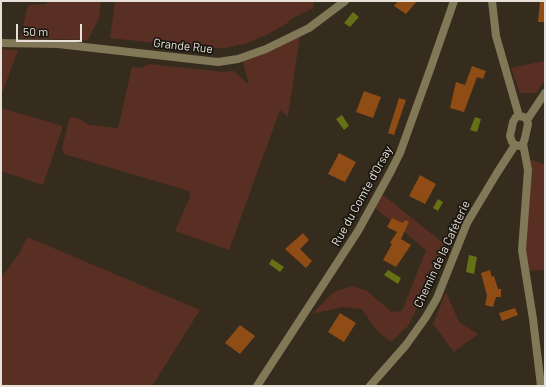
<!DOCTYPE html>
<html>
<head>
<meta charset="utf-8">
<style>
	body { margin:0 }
	#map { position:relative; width:546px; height:387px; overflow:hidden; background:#352c1e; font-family:Barlow,sans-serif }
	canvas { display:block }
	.frame { position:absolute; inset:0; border:2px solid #e7e0d8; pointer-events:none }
	.scale { position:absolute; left:16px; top:24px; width:66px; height:18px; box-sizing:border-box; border:2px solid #e7e0d8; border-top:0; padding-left:5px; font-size:12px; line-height:14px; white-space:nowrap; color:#e7e0d8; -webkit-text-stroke:3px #19150f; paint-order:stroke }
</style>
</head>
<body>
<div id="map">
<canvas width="546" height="387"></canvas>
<div class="frame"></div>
<div class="scale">50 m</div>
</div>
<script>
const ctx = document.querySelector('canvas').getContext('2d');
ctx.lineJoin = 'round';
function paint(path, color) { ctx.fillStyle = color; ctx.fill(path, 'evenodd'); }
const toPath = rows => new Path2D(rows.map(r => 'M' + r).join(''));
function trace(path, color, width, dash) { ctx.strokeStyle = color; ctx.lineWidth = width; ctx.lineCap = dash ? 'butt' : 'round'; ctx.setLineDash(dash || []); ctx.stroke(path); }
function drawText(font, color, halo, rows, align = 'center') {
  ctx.font = font + ' Barlow,sans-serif'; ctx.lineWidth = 3.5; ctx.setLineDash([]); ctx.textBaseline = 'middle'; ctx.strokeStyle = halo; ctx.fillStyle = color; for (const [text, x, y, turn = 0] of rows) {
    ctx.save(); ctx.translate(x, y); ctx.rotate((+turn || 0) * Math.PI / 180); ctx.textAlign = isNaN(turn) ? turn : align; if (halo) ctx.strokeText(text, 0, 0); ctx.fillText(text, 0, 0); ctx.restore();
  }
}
paint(toPath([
	[48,1,101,1,99,18,88,40,20,38,28,5,46,4],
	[115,1,314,1,313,8,293,18,286,24,268,34,248,43,225,48,198,48,110,38],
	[300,35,288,117,280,110,229,250,175,231,190,197,189,191,64,154,62,148,70,117,80,119,89,125,118,128,132,67,141,68,150,64,224,72,234,71,249,85,242,59],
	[1,49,18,50,1,96],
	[545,61,545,80,536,93,520,93,511,68],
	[1,108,63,126,43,185,1,171],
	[529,159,545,165,545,270,525,271],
	[382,194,448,247,408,326,391,342,375,329,362,309,342,307,312,314,334,292,352,286,367,291,392,312,402,311,426,250,373,206],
	[27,237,200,310,152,386,1,386,1,278,19,254],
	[446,292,459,322,478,334,454,352,433,324]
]), '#5a2f23');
paint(toPath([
	[353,12,359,17,350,27,344,23],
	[342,115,349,126,344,130,336,119],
	[475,117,481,119,477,132,470,130],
	[438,199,443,202,438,211,433,208],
	[469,255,477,257,474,274,466,272],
	[272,259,284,267,280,272,269,264],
	[388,270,401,278,398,284,384,275]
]), '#667014');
paint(toPath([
	[398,1,417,1,406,14,394,6],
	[540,1,545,1,545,22,538,22],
	[472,66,486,71,483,79,477,77,464,112,450,108,456,82,465,85],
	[364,91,381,97,373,118,356,112],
	[399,98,406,100,394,135,388,133],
	[339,153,356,162,345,182,328,174],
	[420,175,436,184,425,204,409,196],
	[392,218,403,223,405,220,409,222,401,239,411,245,396,267,383,260,392,244,390,243,397,232,387,227],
	[303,233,309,240,300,249,312,261,306,268,285,249],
	[490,270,492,277,494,276,498,289,501,289,501,297,496,297,493,307,485,305,487,296,481,273],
	[515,308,518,315,502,321,499,313],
	[340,313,356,323,344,342,328,332],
	[240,325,255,336,240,354,225,343]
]), '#8f4d15');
trace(toPath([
	[492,1,496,36,519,116],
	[519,116,524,117,527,120,528,124,525,138,523,144,519,146,515,145,512,142,510,136,513,122,516,117,519,116],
	[527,120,545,93],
	[523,144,528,170,522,250,533,319,541,386],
	[257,386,358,231,391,171,400,153,431,67,454,1],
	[370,386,406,345,426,317,437,298,467,223,497,173,515,145]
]), '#817857', 8);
trace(toPath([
	[1,43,58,44,218,62,238,59,266,49,309,28,345,1]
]), '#817857', 8);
drawText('12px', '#e7e0d8', '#19150f', [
	["Grande Rue",183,46,6],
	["Rue du Comte d'Orsay",362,196,-61],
	["Chemin de la Caféterie",442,254,-65]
]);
</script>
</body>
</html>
